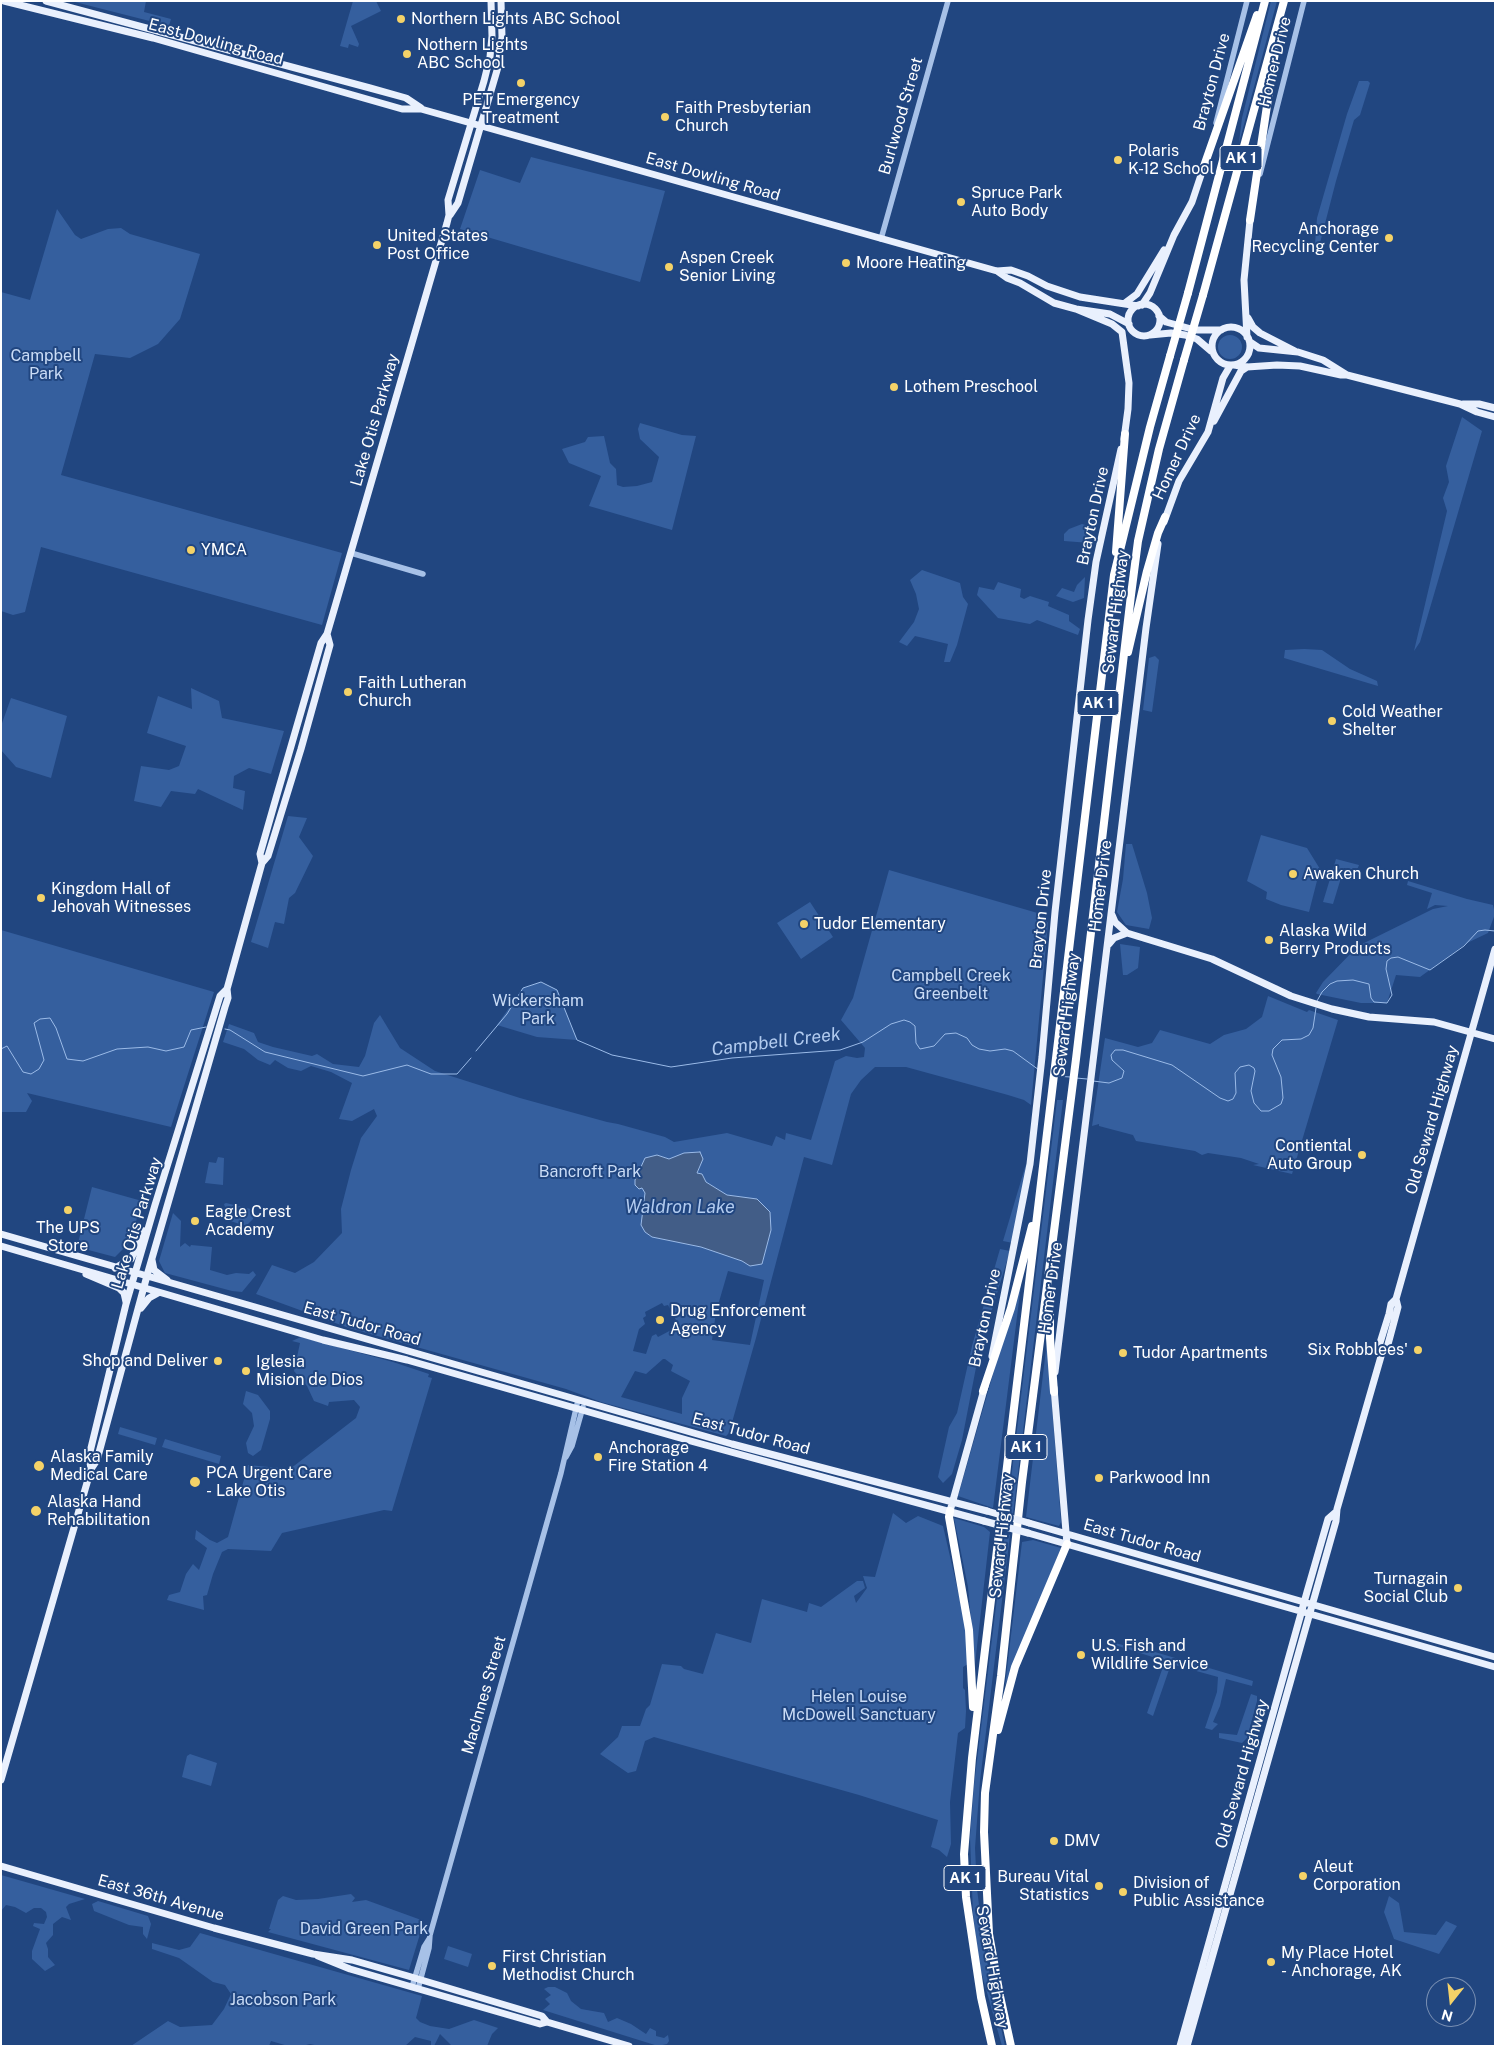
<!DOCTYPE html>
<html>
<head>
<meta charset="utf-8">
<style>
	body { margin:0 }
	#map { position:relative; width:1496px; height:2047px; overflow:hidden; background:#214680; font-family:"Public Sans",sans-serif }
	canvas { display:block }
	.frame { position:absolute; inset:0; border:2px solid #fff; pointer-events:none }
	.north { position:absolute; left:1426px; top:1977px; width:50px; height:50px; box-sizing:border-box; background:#214680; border:1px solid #7a90b3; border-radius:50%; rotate:196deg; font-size:14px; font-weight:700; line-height:20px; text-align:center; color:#fff }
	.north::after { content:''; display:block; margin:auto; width:18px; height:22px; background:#f4d268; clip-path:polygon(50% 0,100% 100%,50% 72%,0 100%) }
</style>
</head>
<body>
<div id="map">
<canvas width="1496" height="2047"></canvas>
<div class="frame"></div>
<div class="north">N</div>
</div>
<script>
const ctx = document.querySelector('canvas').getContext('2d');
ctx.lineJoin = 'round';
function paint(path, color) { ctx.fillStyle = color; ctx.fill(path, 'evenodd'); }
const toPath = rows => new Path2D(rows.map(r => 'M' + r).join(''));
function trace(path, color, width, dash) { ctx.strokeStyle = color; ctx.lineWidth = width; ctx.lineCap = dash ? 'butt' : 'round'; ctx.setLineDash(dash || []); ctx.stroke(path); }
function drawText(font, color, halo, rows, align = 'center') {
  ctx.font = font + ' "Public Sans",sans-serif'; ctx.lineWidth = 4; ctx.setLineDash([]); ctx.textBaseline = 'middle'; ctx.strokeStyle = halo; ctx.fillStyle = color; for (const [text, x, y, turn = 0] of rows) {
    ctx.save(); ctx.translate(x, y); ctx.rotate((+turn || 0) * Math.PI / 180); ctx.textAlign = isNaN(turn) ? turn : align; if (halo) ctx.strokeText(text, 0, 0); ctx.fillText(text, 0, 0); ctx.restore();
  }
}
paint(toPath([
	[146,1,144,12,171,19,169,26,75,2],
	[353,1,376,1,381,11,351,26,359,44,358,47,349,44,348,48,340,46],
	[1271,1,1277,1,1239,143,1242,118],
	[1359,81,1368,81,1370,83,1360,115,1354,120,1336,181,1320,243,1315,244,1317,218,1347,114],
	[531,157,665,191,640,282,460,229,480,170,520,183],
	[57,209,75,235,81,239,108,229,121,228,130,234,200,254,180,319,158,344,130,358,95,354,61,475,342,553,322,625,41,547,25,612,13,615,1,611,1,292,30,300],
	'1218 347a12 12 0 1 1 24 0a12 12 0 1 1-24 0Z',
	[1462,417,1482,431,1420,642,1414,651,1447,511,1443,498,1449,482,1446,466],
	[640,423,682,435,696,436,672,530,589,506,601,476,569,463,562,449,585,442,588,437,604,436,610,463,616,469,617,485,623,487,637,486,652,482,659,457,640,439,638,429],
	[1082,524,1092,527,1090,543,1064,541,1064,534,1069,529],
	[922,570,960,583,963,597,968,604,957,645,950,662,944,662,948,644,915,636,907,646,899,642,914,622,919,609,916,594,910,580],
	[1085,577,1084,598,1073,602,1056,596,1062,588,1074,592,1077,585],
	[998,582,1021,589,1020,597,1024,599,1030,596,1049,602,1048,606,1069,615,1069,621,1080,629,1078,635,1037,620,1030,624,998,618,977,595,979,587,994,590],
	[1304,649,1322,650,1350,669,1377,681,1378,686,1284,658,1285,650],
	[1155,656,1159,660,1152,712,1143,710,1149,658],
	[191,688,219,701,222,718,284,731,271,774,249,768,234,776,233,788,245,791,243,810,198,789,195,794,171,791,161,807,134,801,141,766,169,770,179,766,186,746,147,733,158,696,192,709],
	[11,698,67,716,51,778,16,767,1,750,1,726],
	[288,816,307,818,299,837,313,856,295,893,289,898,284,924,275,922,268,948,251,942],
	[1261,835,1307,848,1320,869,1309,912,1281,905,1266,899,1267,892,1247,881],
	[1126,844,1132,844,1147,893,1152,918,1149,929,1126,925,1117,912,1123,879],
	[1336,859,1359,865,1357,870,1344,868,1333,904,1323,902],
	[889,870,1041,914,1048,923,1031,1105,1024,1100,1008,1095,906,1067,875,1067,861,1080,851,1094,832,1165,804,1157,756,1338,729,1433,726,1436,601,1402,566,1389,349,1328,256,1294,272,1265,295,1273,314,1262,342,1233,341,1209,351,1170,361,1138,377,1116,374,1109,352,1121,339,1119,352,1083,331,1072,311,1066,301,1071,288,1068,275,1060,270,1065,258,1060,244,1049,223,1042,229,1024,254,1033,258,1042,273,1047,312,1056,317,1054,333,1064,359,1067,365,1056,374,1023,380,1015,400,1048,435,1071,520,1098,607,1122,618,1124,665,1137,674,1142,727,1133,772,1146,776,1136,785,1140,786,1133,811,1140,835,1061,846,1056,857,1058,864,1057,865,1048,841,1020,853,998],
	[700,1152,701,1164,697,1174,702,1174,706,1182,727,1195,757,1199,770,1212,771,1230,762,1264,750,1266,742,1261,701,1247,652,1237,645,1232,641,1225,645,1199,645,1193,642,1188,645,1158,657,1155,669,1159,684,1153],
	[728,1271,764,1280,750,1345,712,1340,716,1312],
	[662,1303,664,1306,668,1305,677,1322,674,1324,675,1328,658,1337,656,1334,652,1336,646,1354,633,1351,639,1329,645,1324,643,1318,646,1316,645,1312],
	[663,1359,665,1359,673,1365,671,1371,690,1381,682,1398,682,1414,621,1397,635,1371,646,1374],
	[1408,881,1467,899,1493,905,1495,914,1488,933,1467,943,1420,977,1396,975,1387,1003,1361,1003,1317,994,1316,993,1323,982,1358,946,1433,909,1448,906,1435,905,1427,909,1432,893,1407,885],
	[810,902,833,937,801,959,777,923],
	[1,930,214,992,171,1127,27,1093,32,1101,26,1112,1,1112],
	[1120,944,1140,947,1138,968,1127,975,1123,975],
	[541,982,557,990,577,1040,537,1037,497,1025,523,988],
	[1268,996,1307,1012,1309,1010,1338,1020,1292,1174,1253,1165,1259,1164,1241,1158,1208,1153,1202,1155,1195,1151,1136,1141,1133,1135,1099,1126,1099,1124,1092,1126,1105,1038,1138,1047,1152,1043,1160,1030,1210,1044,1224,1035,1246,1029,1262,1017],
	[1057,1100,1063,1100,1013,1514,1007,1512],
	[218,1157,224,1158,223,1185,205,1183,209,1162,216,1163],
	[1026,1164,1024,1187,1013,1243,1003,1241],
	[92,1187,142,1201,130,1242,115,1257,77,1247],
	[226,1203,255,1210,253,1219,246,1226,224,1219,226,1210,224,1204],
	[173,1213,181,1221,180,1247,185,1243,190,1247,191,1245,212,1247,210,1270,227,1275,236,1273,249,1274,253,1271,256,1275,242,1292,232,1291,165,1273,159,1261],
	[1000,1249,1010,1251,979,1352,962,1440,952,1474,943,1483,938,1477,949,1427,957,1413,972,1346],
	[1019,1284,1021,1285,993,1508,958,1496],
	[301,1337,393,1362,429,1374,428,1377,432,1378,392,1511,384,1510,282,1533,271,1551,228,1549,222,1552,213,1574,207,1595,203,1596,204,1610,167,1600,169,1595,180,1592,186,1574,193,1564,199,1570,207,1548,195,1539,196,1530,210,1540,217,1543,228,1537,248,1465,290,1469,356,1418,360,1407,354,1400,329,1402,328,1406,314,1401,307,1386,294,1371,300,1343,292,1341],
	[1047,1341,1061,1522,1059,1526,1026,1517],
	[246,1391,258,1395,270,1411,270,1419,261,1450,253,1456,248,1453,246,1443,254,1426,252,1413,243,1404],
	[120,1427,157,1438,155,1445,118,1434],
	[165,1439,221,1456,219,1464,162,1447],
	[893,1513,906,1523,918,1516,943,1526,966,1626,968,1664,963,1667,963,1688,965,1690,966,1711,965,1728,958,1733,950,1802,951,1844,947,1857,939,1850,931,1847,938,1820,859,1795,654,1737,645,1741,636,1771,628,1773,600,1754,618,1737,622,1726,640,1726,646,1709,650,1705,662,1664,681,1666,684,1669,703,1674,716,1633,751,1643,762,1599,807,1612,809,1603,821,1607,857,1581,863,1581,865,1588,854,1596,856,1603,867,1588,863,1576,875,1577],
	[954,1518,984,1527,990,1532,975,1664,968,1587],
	[1005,1533,1010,1535,980,1781,975,1848,977,1889,985,1952,1005,2046,1002,2046,979,1964,973,1914,970,1837,974,1785],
	[1033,1540,1061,1548,1005,1686,1022,1542],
	[1115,1643,1138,1649,1138,1647,1253,1681,1252,1686,1226,1679,1220,1706,1213,1722,1218,1724,1212,1730,1205,1728,1217,1692,1218,1677,1171,1664,1153,1716,1147,1713,1165,1661,1115,1645],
	[1251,1694,1257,1696,1257,1701,1247,1738,1242,1743,1219,1738,1219,1733,1237,1735],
	[190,1754,217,1763,211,1786,182,1777,187,1756],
	[1,1875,85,1899,69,1904,66,1907,71,1920,62,1917,53,1924,53,1935,46,1943,48,1949,48,1957,55,1965,45,1971,32,1959,32,1951,40,1929,33,1926,34,1923,44,1924,47,1917,46,1912,41,1908,34,1908,26,1913,15,1907,6,1905,1,1911],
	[351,1894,355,1898,352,1902,366,1900,424,1921,409,1970,268,1932,271,1929,269,1929,278,1900,283,1896,296,1900,318,1899],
	[1389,1896,1399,1903,1404,1932,1436,1935,1446,1921,1457,1926,1439,1954,1394,1939,1384,1912],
	[98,1901,148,1916,151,1924,147,1939,143,1934,143,1927,129,1925,94,1911,92,1904],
	[200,1933,422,1996,416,2018,420,2022,430,2026,449,2029,474,2020,498,2028,492,2034,487,2046,452,2046,440,2034,434,2046,431,2046,431,2041,415,2037,405,2046,319,2046,310,2044,302,2046,288,2046,271,2041,269,2046,131,2046,168,2021,180,2027,212,2025,224,2009,231,1994,225,1985,213,1982,179,1958,152,1949,152,1943,179,1950,190,1947],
	[448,1946,472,1954,468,1967,444,1959],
	[548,1987,555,1987,567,1993,571,2001,581,2009,604,2013,608,2022,617,2018,631,2024,646,2034,650,2028,656,2031,656,2036,664,2038,668,2035,669,2041,667,2044,658,2046,543,2010,550,2004,545,1999,551,1995,544,1989]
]), '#355f9e');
const water = toPath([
	[700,1152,703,1159,697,1173,702,1174,706,1182,727,1195,757,1199,770,1212,771,1230,762,1264,750,1266,742,1261,701,1247,652,1237,645,1232,641,1225,645,1193,642,1188,639,1189,635,1185,635,1180,645,1158,657,1155,669,1159,684,1153,700,1152]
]);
paint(water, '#425d87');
trace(water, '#9bbbe8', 1);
trace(toPath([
	[1317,1001,1322,992,1330,984,1337,981,1353,980,1369,984,1371,998,1374,1002,1387,1003,1392,995,1386,969,1387,961,1391,958,1398,957,1430,970,1464,946,1478,931,1485,930,1495,931],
	[225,1029,230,1030,265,1052,363,1076,407,1065,431,1074,457,1074,471,1058],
	[1,1049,7,1046,23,1072,31,1074,39,1069,44,1060,34,1023,40,1019,50,1018,56,1028,67,1059,83,1061,117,1049,148,1047,166,1051,184,1047,191,1030,206,1027],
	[476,1051,507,1014,523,988,541,982,557,990,577,1040,612,1055,671,1067,732,1058,840,1050,863,1042,891,1024,904,1020,910,1022,915,1026,916,1043,920,1049,934,1046,945,1034,956,1033,967,1038,972,1045,979,1049,990,1051,1005,1049,1013,1051,1039,1070],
	[1056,1076,1070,1077],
	[1076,1078,1087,1079],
	[1093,1081,1109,1083,1122,1078,1124,1071,1112,1060,1111,1055,1115,1050,1123,1050,1172,1065,1220,1098,1228,1101,1233,1099,1236,1093,1235,1073,1240,1067,1249,1065,1254,1068,1255,1071,1251,1091,1254,1103,1261,1111,1269,1111,1281,1104,1283,1098,1281,1077,1272,1055,1273,1049,1282,1040,1301,1039,1309,1035,1313,1028,1316,1008]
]), '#9bbbe8', 1);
trace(toPath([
	[1216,123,1247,1],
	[1260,174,1304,1],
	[881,239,948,1],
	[351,553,423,574],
	[566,1457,572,1446,583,1407],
	[412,1987,424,1947,429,1939],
	[418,1989,429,1948,430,1935,561,1473,578,1400]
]), '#a7c1e7', 5.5);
trace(toPath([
	[4,1,153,38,402,109,421,109,972,264,997,271,1011,270,1028,276,1047,286,1080,297,1138,306],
	[46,1,370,88,406,98,421,108],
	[450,215,458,203,498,67,502,37,501,1],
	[997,271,1007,278,1020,283,1054,303,1076,309,1110,314,1129,324],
	[1125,303,1137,294,1164,250],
	'1128 320a16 16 0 1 1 32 0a16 16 0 1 1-32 0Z',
	[1142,305,1150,293,1174,235,1192,202,1204,166],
	[1076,309,1112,324,1122,332,1129,383,1128,409,1124,439],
	[1159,316,1166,322,1195,330,1221,330],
	[1248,318,1253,327,1260,333,1295,351],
	'1212 346a19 19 0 1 1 38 0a19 19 0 1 1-38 0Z',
	[1150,335,1171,333,1185,335,1197,339,1211,351],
	[1247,337,1244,280,1250,220],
	[1250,342,1259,348,1298,352,1323,360,1347,375],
	[1234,365,1247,367,1277,365,1300,366,1341,375,1347,375,1460,404,1477,412,1495,417],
	[1463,404,1479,404,1495,408],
	[1214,421,1241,371,1247,367],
	[1164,522,1179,481,1208,432,1223,378,1230,366],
	[262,863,268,856,301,749,330,645,327,634],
	[1112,915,1115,922,1127,933,1212,959,1291,996,1332,1009,1369,1017,1434,1022,1495,1039],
	[1109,944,1114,938,1127,933],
	[1,1234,732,1444,987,1511],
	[1,1246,323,1340,407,1360,687,1440,984,1521],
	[152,1260,154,1270,167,1280],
	[115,1268,131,1259,144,1231],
	[86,1274,119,1288,124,1293,126,1302],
	[141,1308,149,1298,158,1293],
	[1382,1353,1379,1346,1389,1314,1391,1304,1396,1299,1495,949],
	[992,1356,1030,1164,1042,1057,1055,912,1088,620,1096,562,1121,449],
	[1055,1372,1146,628,1158,544],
	[1054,1388,1067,1544],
	[91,1469,89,1456,126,1304,155,1205,220,996,227,989],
	[950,1511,985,1386],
	[1029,1523,1495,1657],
	[1028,1533,1495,1667],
	[1,1780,91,1469,97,1460,148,1272,225,1007,228,998,227,989,262,863,260,854,274,805,321,643,327,634,447,223,449,215,448,200,484,81,490,57,492,36,491,1],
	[1,1866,214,1928,313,1954,352,1960,408,1976,542,2016,547,2022],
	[318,1956,350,1969,405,1985,540,2024,547,2022,629,2046],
	[1180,2046,1307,1592,1328,1519,1336,1512],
	[1187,2046,1336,1521,1337,1509,1382,1353,1387,1348,1398,1307,1396,1299]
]), '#e9f0fd', 7);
trace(toPath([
	[1204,166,1257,15],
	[1250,220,1275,52],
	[1188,293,1265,1],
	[1203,295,1284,1],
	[1116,552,1125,434],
	[1128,652,1147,571,1158,533,1165,517],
	[1050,1299,1050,1338,1054,1392],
	[983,1391,1011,1308,1032,1226],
	[950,1511,949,1517,969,1630,973,1707],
	[998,1730,1015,1667,1067,1544],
	[992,2046,981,1997,966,1897,964,1854,972,1758,1114,575,1150,427,1170,356],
	[1011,2046,1000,1996,989,1934,984,1832,985,1793,1001,1676,1022,1482,1076,1059,1131,595,1138,541,1159,449,1184,360]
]), '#fff', 8);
trace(toPath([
	[987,1511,1029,1523],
	[984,1521,1028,1533]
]), '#e9f0fd', 7);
trace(toPath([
	[1170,356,1188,293],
	[1184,360,1203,295]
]), '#fff', 8);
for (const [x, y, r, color] of [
	[401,19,5,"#f4d268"],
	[407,54,5,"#f4d268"],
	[521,83,5,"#f4d268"],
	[665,117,5,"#f4d268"],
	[1118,160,5,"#f4d268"],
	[961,202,5,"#f4d268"],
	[1389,238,5,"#f4d268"],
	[377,245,5,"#f4d268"],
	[846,263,5,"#f4d268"],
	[669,267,5,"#f4d268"],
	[894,387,5,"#f4d268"],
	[191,550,5,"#f4d268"],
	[348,692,5,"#f4d268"],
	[1332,721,5,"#f4d268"],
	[1293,874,5,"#f4d268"],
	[41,898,5,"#f4d268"],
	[804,924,5,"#f4d268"],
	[1269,940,5,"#f4d268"],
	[1362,1155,5,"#f4d268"],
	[68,1210,5,"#f4d268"],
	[195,1221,5,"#f4d268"],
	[660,1320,5,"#f4d268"],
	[1418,1350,5,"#f4d268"],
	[1123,1353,5,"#f4d268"],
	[218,1361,5,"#f4d268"],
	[246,1371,5,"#f4d268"],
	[598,1457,5,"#f4d268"],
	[39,1466,6,"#f4d268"],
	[1099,1478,5,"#f4d268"],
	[195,1482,6,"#f4d268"],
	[36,1511,6,"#f4d268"],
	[1458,1588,5,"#f4d268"],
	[1081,1655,5,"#f4d268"],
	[1054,1841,5,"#f4d268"],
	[1303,1876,5,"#f4d268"],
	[1099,1886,5,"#f4d268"],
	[1123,1892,5,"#f4d268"],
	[1271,1962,5,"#f4d268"],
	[492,1966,5,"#f4d268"]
]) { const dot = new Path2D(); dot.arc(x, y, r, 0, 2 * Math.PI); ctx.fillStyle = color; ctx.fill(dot); trace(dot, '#214680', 2); }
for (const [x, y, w] of [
	[1241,158,42],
	[1098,703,42],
	[1026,1447,42],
	[965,1878,42]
]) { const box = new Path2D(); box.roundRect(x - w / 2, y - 12.5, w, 25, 4); ctx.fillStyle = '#214680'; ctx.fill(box); trace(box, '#fff', 1); }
drawText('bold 15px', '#fff', null, [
	["AK 1",1241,158],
	["AK 1",1098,703],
	["AK 1",1026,1447],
	["AK 1",965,1878]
]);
drawText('16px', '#fff', '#214680', [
	["Northern Lights ABC School",411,19],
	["Nothern Lights",417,45],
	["ABC School",417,63],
	["PET Emergency",521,100,"center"],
	["Treatment",521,118,"center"],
	["Faith Presbyterian",675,108],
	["Church",675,126],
	["Polaris",1128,151],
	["K-12 School",1128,169],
	["Spruce Park",971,193],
	["Auto Body",971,211],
	["Anchorage",1379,229,"right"],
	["Recycling Center",1379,247,"right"],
	["United States",387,236],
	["Post Office",387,254],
	["Aspen Creek",679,258],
	["Senior Living",679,276],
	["Moore Heating",856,263],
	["Lothem Preschool",904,387],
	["YMCA",201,550],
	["Faith Lutheran",358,683],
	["Church",358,701],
	["Cold Weather",1342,712],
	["Shelter",1342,730],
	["Awaken Church",1303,874],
	["Kingdom Hall of",51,889],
	["Jehovah Witnesses",51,907],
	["Tudor Elementary",814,924],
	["Alaska Wild",1279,931],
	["Berry Products",1279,949],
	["Contiental",1352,1146,"right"],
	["Auto Group",1352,1164,"right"],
	["Eagle Crest",205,1212],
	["Academy",205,1230],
	["The UPS",68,1228,"center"],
	["Store",68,1246,"center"],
	["Drug Enforcement",670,1311],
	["Agency",670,1329],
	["Six Robblees'",1408,1350,"right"],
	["Tudor Apartments",1133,1353],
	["Shop and Deliver",208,1361,"right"],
	["Iglesia",256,1362],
	["Mision de Dios",256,1380],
	["Anchorage",608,1448],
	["Fire Station 4",608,1466],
	["Alaska Family",50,1457],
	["Medical Care",50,1475],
	["PCA Urgent Care",206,1473],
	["- Lake Otis",206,1491],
	["Parkwood Inn",1109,1478],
	["Alaska Hand",47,1502],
	["Rehabilitation",47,1520],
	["Turnagain",1448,1579,"right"],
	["Social Club",1448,1597,"right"],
	["U.S. Fish and",1091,1646],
	["Wildlife Service",1091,1664],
	["DMV",1064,1841],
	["Aleut",1313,1867],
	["Corporation",1313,1885],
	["Bureau Vital",1089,1877,"right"],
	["Statistics",1089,1895,"right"],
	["Division of",1133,1883],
	["Public Assistance",1133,1901],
	["My Place Hotel",1281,1953],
	["- Anchorage, AK",1281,1971],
	["First Christian",502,1957],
	["Methodist Church",502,1975]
], 'left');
drawText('16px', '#fff', '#214680', [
	["East Dowling Road",216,42,15],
	["Homer Drive",1275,62,-76],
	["Brayton Drive",1212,82,-75],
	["Burlwood Street",901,116,-74],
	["East Dowling Road",713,177,16],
	["Lake Otis Parkway",375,420,-74],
	["Homer Drive",1177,457,-65],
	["Brayton Drive",1093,516,-78],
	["Seward Highway",1116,612,-83],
	["Homer Drive",1101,886,-83],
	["Brayton Drive",1041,919,-84],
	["Seward Highway",1067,1015,-83],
	["Old Seward Highway",1432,1120,-74],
	["Lake Otis Parkway",137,1223,-73],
	["Homer Drive",1051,1288,-82],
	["Brayton Drive",985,1318,-78],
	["East Tudor Road",362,1324,16],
	["East Tudor Road",751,1434,15],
	["Seward Highway",1002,1536,-84],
	["East Tudor Road",1142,1541,16],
	["MacInnes Street",484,1695,-74],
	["Old Seward Highway",1242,1774,-74],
	["East 36th Avenue",161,1898,16],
	["Seward Highway",992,1967,80]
]);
drawText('16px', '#cadcf6', '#214680', [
	["Campbell",46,356],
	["Park",46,374],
	["Campbell Creek",951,976],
	["Greenbelt",951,994],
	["Wickersham",538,1001],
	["Park",538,1019],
	["Bancroft Park",590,1172],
	["Helen Louise",859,1697],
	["McDowell Sanctuary",859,1715],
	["David Green Park",364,1929],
	["Jacobson Park",283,2000]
]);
drawText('italic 18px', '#b2cbef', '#214680', [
	["Campbell Creek",776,1042,-7],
	["Waldron Lake",680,1207]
]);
</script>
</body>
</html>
